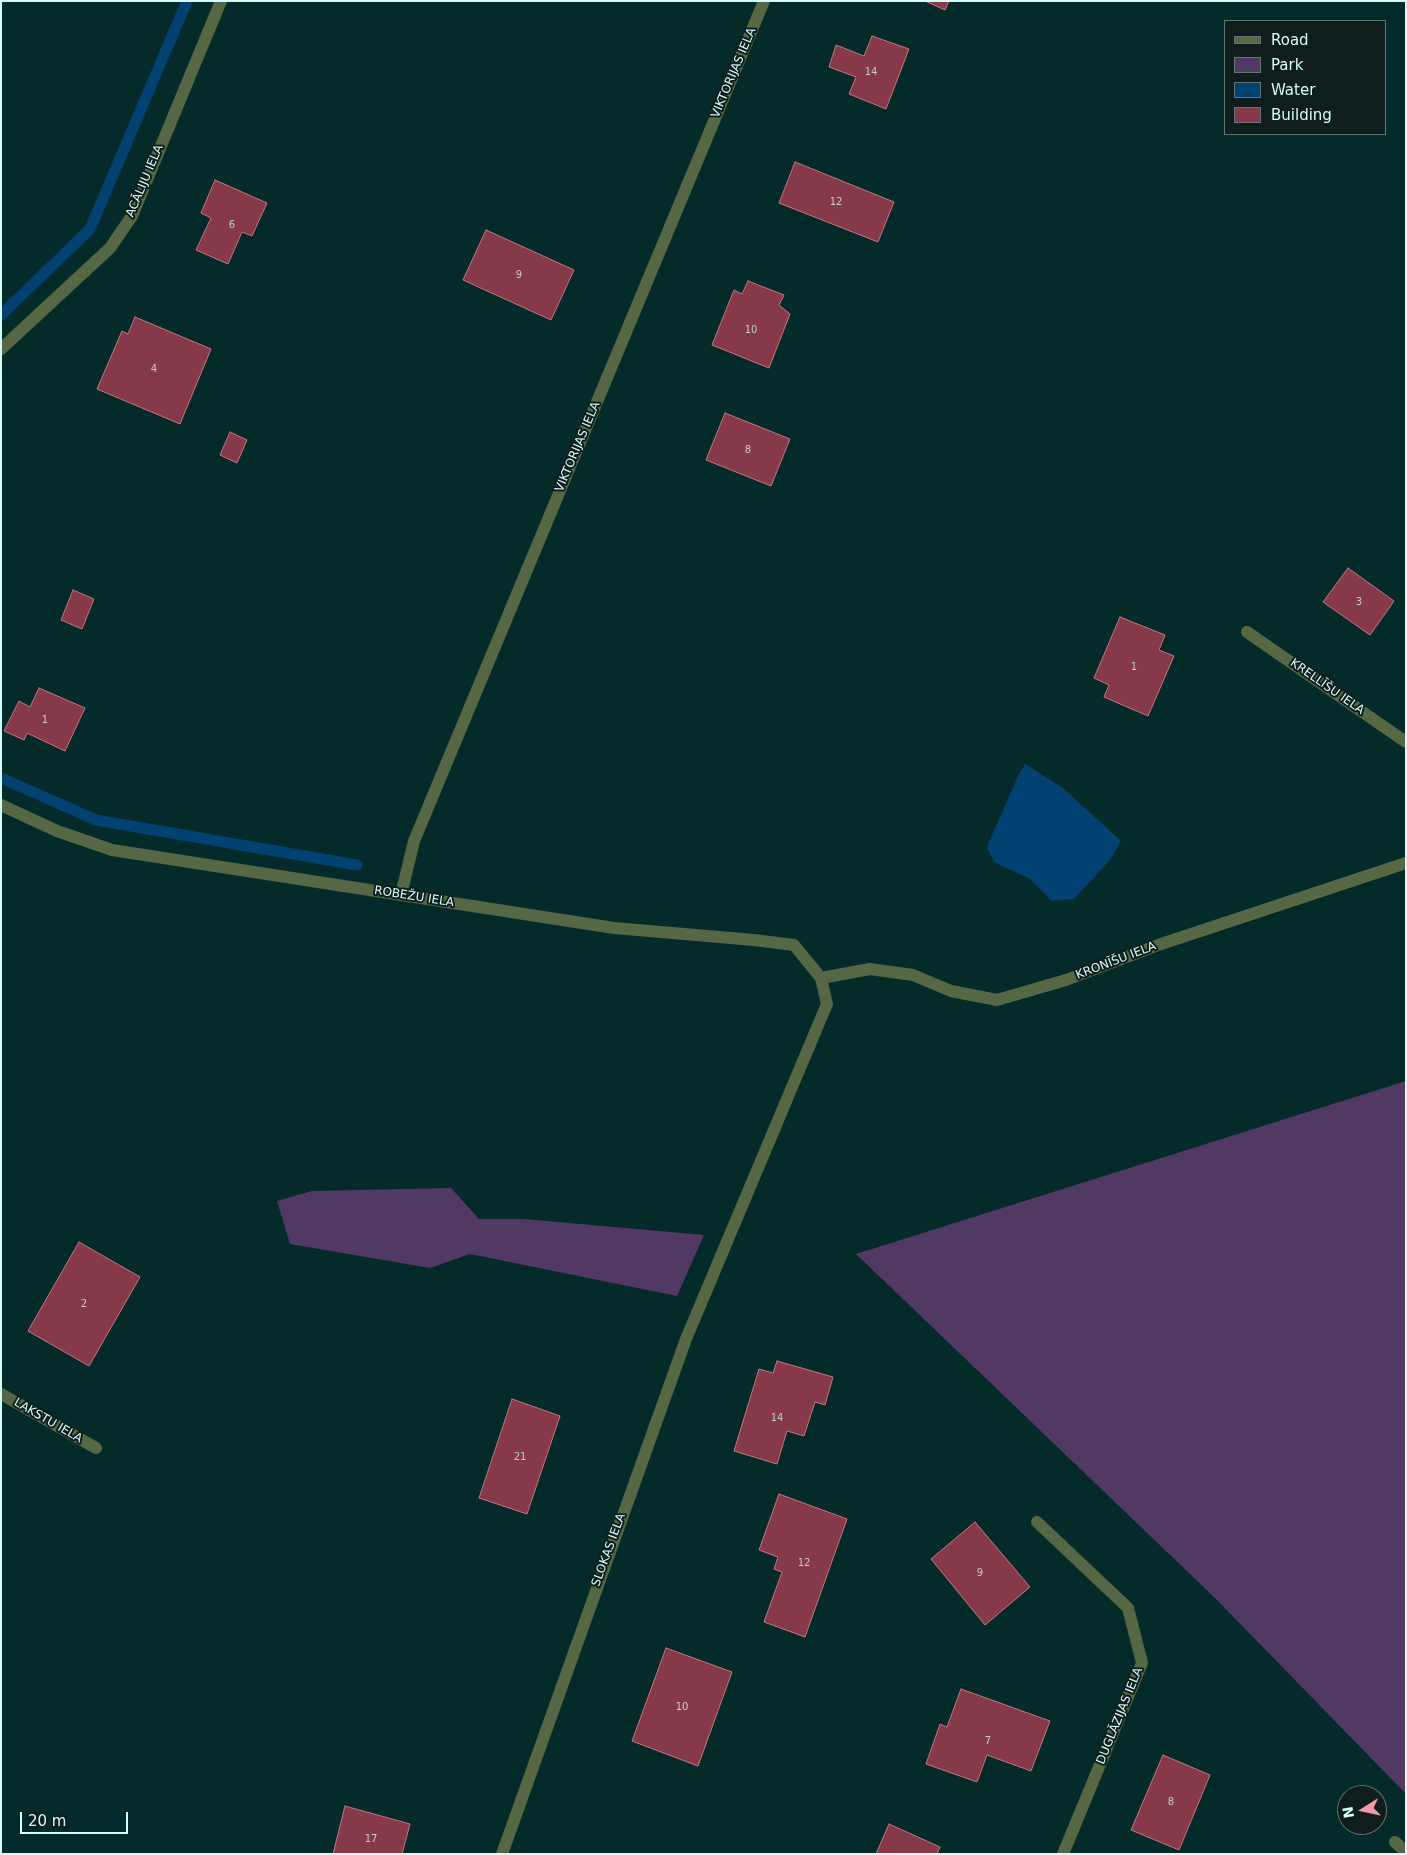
<!DOCTYPE html>
<html>
<head>
<meta charset="utf-8">
<style>
	body { margin:0 }
	#map { position:relative; width:1407px; height:1855px; overflow:hidden; background:#042b29; font-family:"DejaVu Sans",sans-serif }
	canvas { display:block }
	.frame { position:absolute; inset:0; border:2px solid #d5fdfa; pointer-events:none }
	.legend { position:absolute; left:1224px; top:20px; width:162px; height:115px; box-sizing:border-box; background:#0f1e1d; border:1px solid #5e7775; margin:0; padding:6px 9px; list-style:none; font-size:15px; color:#d5fdfa }
	.legend li { display:flex; align-items:center; gap:10px; height:25px }
	.legend b { width:25px; border:1px solid #5e7775 }
	.north { position:absolute; left:1337px; top:1785px; width:50px; height:50px; box-sizing:border-box; background:#0f1e1d; border:1px solid #5e7775; border-radius:50%; rotate:260deg; font-size:14px; font-weight:700; line-height:20px; text-align:center; color:#d5fdfa }
	.north::after { content:''; display:block; margin:auto; width:18px; height:22px; background:#f39aa8; clip-path:polygon(50% 0,100% 100%,50% 72%,0 100%) }
	.scale { position:absolute; left:20px; top:1812px; width:108px; height:22px; box-sizing:border-box; border:2px solid #d5fdfa; border-top:0; padding-left:6px; font-size:15px; line-height:18px; white-space:nowrap; color:#d5fdfa; -webkit-text-stroke:4px #0f1e1d; paint-order:stroke }
</style>
</head>
<body>
<div id="map">
<canvas width="1407" height="1855"></canvas>
<div class="frame"></div>
<ul class="legend">
<li><b style="height:6px;background:#566744"></b>Road</li>
<li><b style="height:14px;background:#513964"></b>Park</li>
<li><b style="height:14px;background:#014273"></b>Water</li>
<li><b style="height:14px;background:#853949"></b>Building</li>
</ul>
<div class="north">N</div>
<div class="scale">20 m</div>
</div>
<script>
const ctx = document.querySelector('canvas').getContext('2d');
ctx.lineJoin = 'round';
function paint(path, color) { ctx.fillStyle = color; ctx.fill(path, 'evenodd'); }
const toPath = rows => new Path2D(rows.map(r => 'M' + r).join(''));
function trace(path, color, width, dash) { ctx.strokeStyle = color; ctx.lineWidth = width; ctx.lineCap = dash ? 'butt' : 'round'; ctx.setLineDash(dash || []); ctx.stroke(path); }
function drawText(font, color, halo, rows, align = 'center') {
  ctx.font = font + ' "DejaVu Sans",sans-serif'; ctx.lineWidth = 4; ctx.setLineDash([]); ctx.textBaseline = 'middle'; ctx.strokeStyle = halo; ctx.fillStyle = color; for (const [text, x, y, turn = 0] of rows) {
    ctx.save(); ctx.translate(x, y); ctx.rotate((+turn || 0) * Math.PI / 180); ctx.textAlign = isNaN(turn) ? turn : align; if (halo) ctx.strokeText(text, 0, 0); ctx.fillText(text, 0, 0); ctx.restore();
  }
}
paint(toPath([
	[1406,1081,1406,1794,1215,1598,856,1254],
	[451,1188,479,1219,524,1219,704,1235,677,1296,470,1254,430,1268,290,1244,277,1201,312,1191]
]), '#513964');
paint(toPath([
	[1025,764,1063,788,1121,841,1111,859,1074,899,1052,901,1030,879,994,862,987,847,1017,778]
]), '#014273');
trace(toPath([
	[1,315,90,229,187,1],
	[1,778,96,820,357,865]
]), '#014273', 11);
const building = toPath([
	[925,1,949,1,945,10,925,1],
	[872,36,909,49,886,109,849,94,856,77,829,67,836,45,864,56,872,36],
	[795,162,894,202,878,242,779,203,795,162],
	[215,180,267,203,252,236,242,232,228,264,196,250,211,218,201,213,215,180],
	[486,230,574,270,551,320,463,280,486,230],
	[748,281,784,295,779,305,790,314,769,368,712,345,734,290,742,294,748,281],
	[135,317,211,349,180,424,97,389,122,331,128,334,135,317],
	[725,413,790,439,771,486,706,460,725,413],
	[230,432,247,440,237,463,220,455,230,432],
	[1348,568,1394,601,1370,635,1323,602,1348,568],
	[73,590,94,599,82,629,61,620,73,590],
	[1120,617,1165,635,1159,650,1174,656,1148,716,1104,697,1109,685,1094,678,1120,617],
	[39,688,85,708,65,751,27,733,24,740,4,731,19,701,30,707,39,688],
	[79,1242,140,1277,89,1366,28,1331,79,1242],
	[777,1361,833,1377,825,1405,815,1402,804,1436,787,1431,777,1464,734,1451,759,1369,773,1373,777,1361],
	[512,1399,560,1416,527,1514,479,1498,512,1399],
	[779,1494,847,1519,805,1637,764,1622,782,1572,774,1569,778,1557,759,1550,779,1494],
	[975,1522,1030,1587,985,1625,931,1559,975,1522],
	[666,1648,732,1672,698,1766,632,1741,666,1648],
	[961,1689,1050,1721,1031,1771,987,1755,977,1782,926,1764,940,1724,947,1727,961,1689],
	[1163,1755,1210,1775,1179,1850,1131,1830,1163,1755],
	[345,1806,410,1824,402,1854,333,1854,345,1806],
	[889,1824,940,1847,937,1854,876,1854,889,1824]
]);
paint(building, '#853949');
trace(building, '#c87583', 1);
trace(toPath([
	[1,349,110,248,132,216,221,1],
	[1247,632,1406,742],
	[1,805,57,831,112,850,614,928,754,940,794,945,821,978,827,1004,686,1339,502,1854],
	[401,895,414,841,764,1],
	[821,978,870,969,913,975,951,991,997,1000,1066,980,1161,944,1406,863],
	[1,1394,96,1448],
	[1037,1522,1128,1608,1142,1663,1063,1854],
	[1395,1842,1406,1852]
]), '#566744', 12);
drawText('10px', '#c1ccce', null, [
	["14",871,72],
	["12",836,202],
	["6",232,225],
	["9",519,275],
	["10",751,330],
	["4",154,369],
	["8",748,450],
	["3",1359,602],
	["1",1134,667],
	["1",45,720],
	["2",84,1304],
	["14",777,1418],
	["21",520,1457],
	["12",804,1563],
	["9",980,1573],
	["10",682,1707],
	["7",988,1741],
	["8",1171,1802],
	["17",371,1839]
]);
drawText('12px', '#d5fdfa', '#0f1e1d', [
	["VIKTORIJAS IELA",734,73,-67],
	["ACĀLIJU IELA",145,181,-67],
	["VIKTORIJAS IELA",578,447,-67],
	["KRELLĪŠU IELA",1327,687,35],
	["ROBEŽU IELA",414,897,9],
	["KRONĪŠU IELA",1116,961,-21],
	["LAKSTU IELA",48,1421,30],
	["SLOKAS IELA",609,1550,-70],
	["DUGLĀZIJAS IELA",1120,1716,-68]
]);
</script>
</body>
</html>
